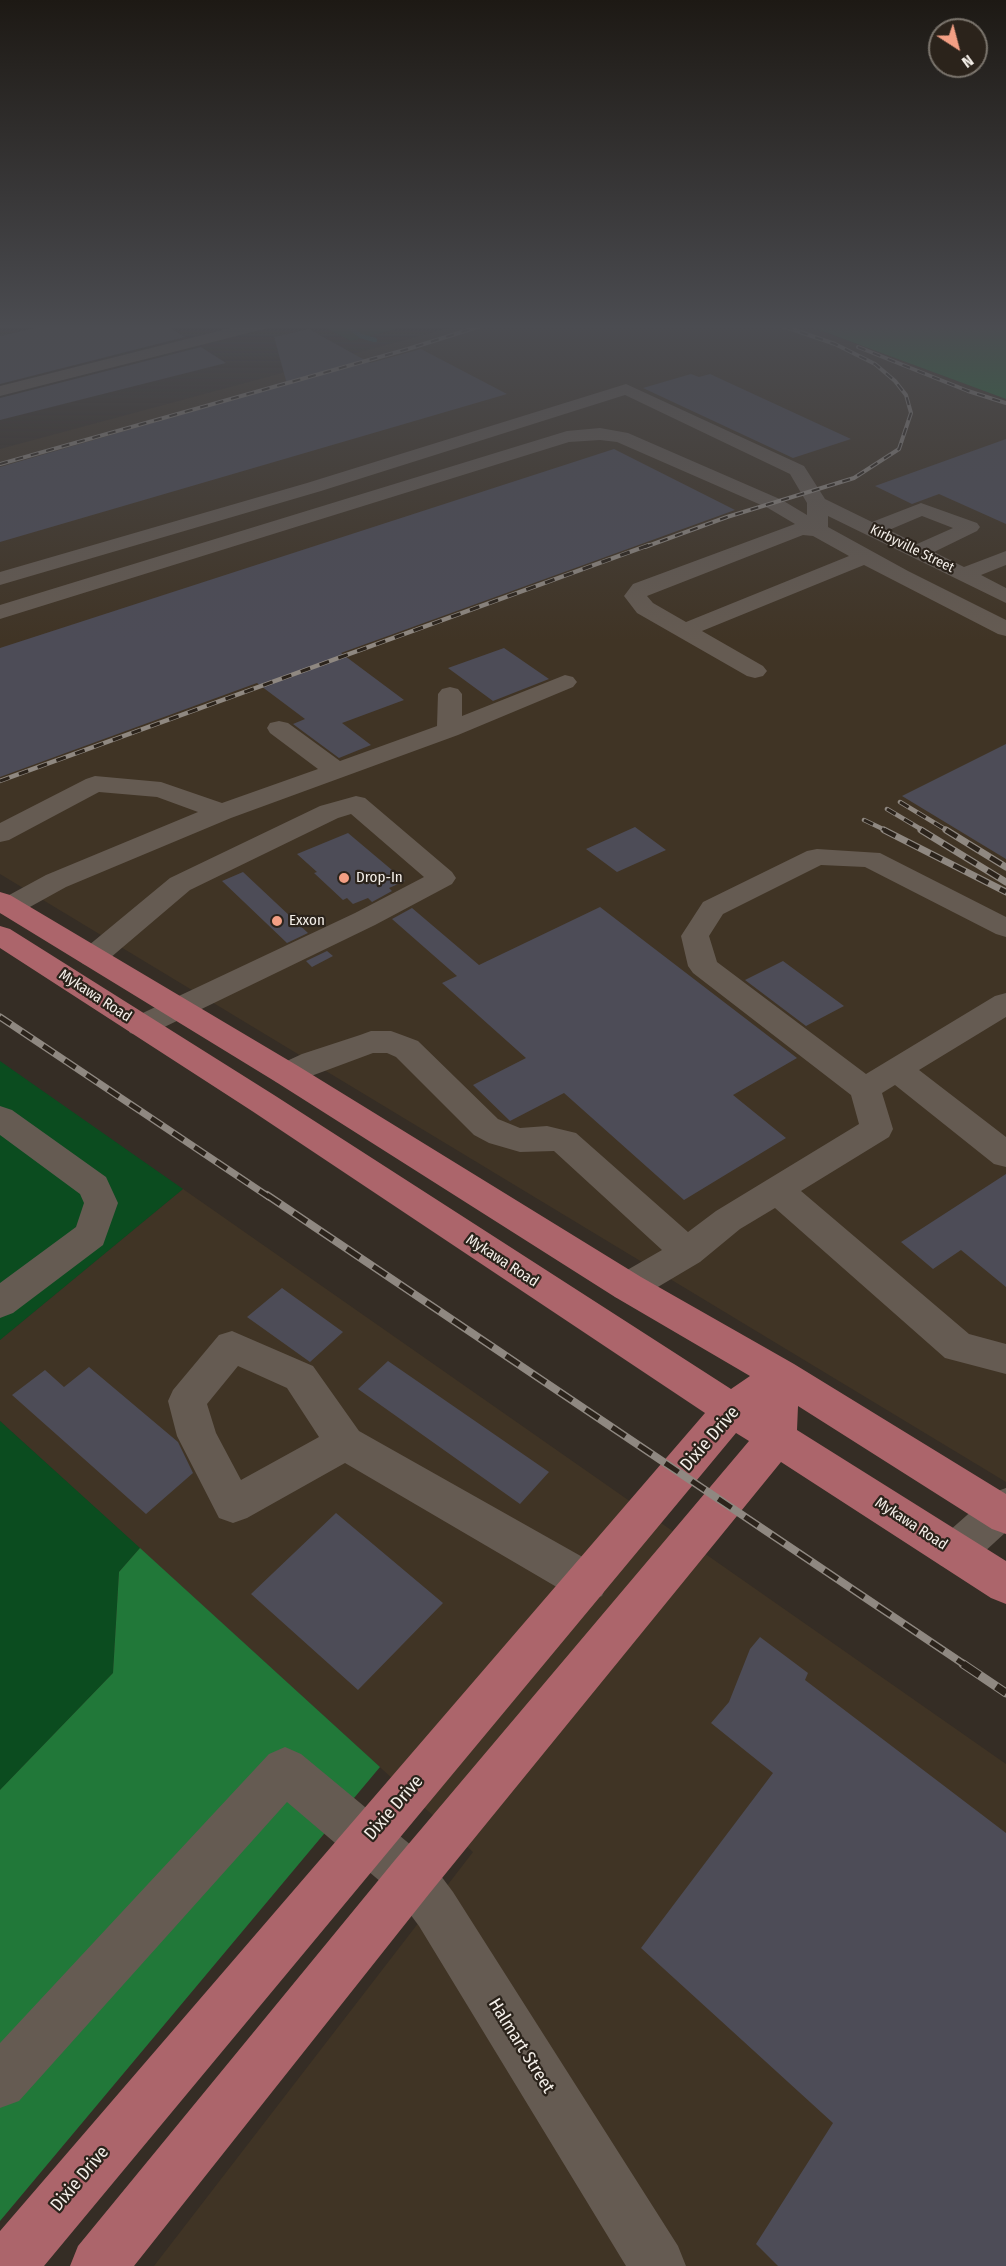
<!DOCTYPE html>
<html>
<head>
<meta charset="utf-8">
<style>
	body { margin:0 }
	#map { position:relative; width:1006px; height:2266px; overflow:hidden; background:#352d25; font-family:"Fira Sans Condensed",sans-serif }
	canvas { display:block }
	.north { position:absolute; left:928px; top:18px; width:60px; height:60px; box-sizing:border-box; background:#2b231b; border:2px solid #7b756d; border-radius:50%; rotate:144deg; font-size:16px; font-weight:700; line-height:24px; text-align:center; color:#f4efe9 }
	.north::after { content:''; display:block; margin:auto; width:21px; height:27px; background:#f39f84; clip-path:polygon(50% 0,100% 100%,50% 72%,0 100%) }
</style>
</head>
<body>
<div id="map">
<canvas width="1006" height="2266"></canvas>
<div class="north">N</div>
</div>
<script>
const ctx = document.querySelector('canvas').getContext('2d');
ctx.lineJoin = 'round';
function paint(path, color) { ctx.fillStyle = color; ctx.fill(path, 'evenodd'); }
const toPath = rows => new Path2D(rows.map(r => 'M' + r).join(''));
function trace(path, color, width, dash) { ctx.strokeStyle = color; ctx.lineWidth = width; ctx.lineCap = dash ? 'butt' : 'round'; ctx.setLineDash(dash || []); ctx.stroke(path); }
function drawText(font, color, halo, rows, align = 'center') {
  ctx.font = font + ' "Fira Sans Condensed",sans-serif'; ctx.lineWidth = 4.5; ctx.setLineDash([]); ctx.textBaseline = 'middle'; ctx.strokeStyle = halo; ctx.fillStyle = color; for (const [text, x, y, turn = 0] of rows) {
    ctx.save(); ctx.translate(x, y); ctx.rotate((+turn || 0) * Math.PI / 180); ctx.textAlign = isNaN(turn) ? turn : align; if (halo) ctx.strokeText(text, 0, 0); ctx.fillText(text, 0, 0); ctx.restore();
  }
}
paint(toPath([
	[464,324,803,324,1006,399,1006,1482,0,874,0,449],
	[183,1189,1006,1764,1006,2266,154,2266,473,1852,0,1421,0,1340]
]), '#403425');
paint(toPath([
	[318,324,414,324,351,341],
	[0,1061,183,1189,0,1340],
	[0,1421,140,1548,119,1572,113,1673,0,1790]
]), '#0b4c1f');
paint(toPath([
	[803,324,1006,324,1006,399],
	[140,1548,380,1767,0,2221,0,1790,113,1673,119,1572]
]), '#217839');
trace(toPath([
	[345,324,361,336,375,340]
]), '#005f66', 4.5);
paint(toPath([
	[53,324,164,324,185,337,0,384,0,336],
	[309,329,370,363,421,349,507,394,0,542,0,467,287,384,274,337],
	[201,347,226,363,0,420,0,398],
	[691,374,699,377,710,374,851,439,793,458,643,388],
	[1006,439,1006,524,939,494,912,504,875,486],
	[614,449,735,510,341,653,404,700,342,723,371,745,339,758,293,724,305,719,257,683,0,777,0,648],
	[504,648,549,679,493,701,448,668],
	[1006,744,1006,859,902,796],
	[635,827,666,850,617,872,586,849],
	[348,833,405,881,389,888,392,891,372,902,368,898,353,904,347,898,343,900,314,873,317,872,297,854],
	[243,872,308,933,287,943,222,881],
	[600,907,797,1058,733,1095,786,1138,684,1200,564,1093,510,1121,473,1085,526,1058,442,983,457,976,392,919,412,908,479,965],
	[327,951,333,956,312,967,306,961],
	[783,961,844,1006,806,1026,745,980],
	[1006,1174,1006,1287,961,1250,933,1269,901,1242],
	[282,1288,343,1332,310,1362,247,1317],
	[388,1361,549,1472,520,1504,358,1389],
	[89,1367,178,1442,193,1473,146,1514,12,1395,45,1370,64,1387],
	[336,1513,443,1603,358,1690,251,1594],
	[760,1637,808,1673,805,1680,1006,1833,1006,2266,778,2266,756,2244,833,2123,641,1948,773,1773,711,1723,729,1702,750,1649]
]), '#4d4c57');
paint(toPath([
	[246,324,274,324,272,327,0,396,0,386,246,324],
	[626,384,804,466,825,499,872,522,921,503,977,523,980,527,977,531,934,552,964,567,1006,551,1006,565,981,575,1006,588,1006,603,828,516,828,527,908,571,1006,620,1006,636,998,634,864,565,702,631,763,666,767,671,763,676,755,678,747,676,637,613,624,596,633,584,795,524,768,508,617,442,600,440,569,442,0,619,0,605,567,431,600,428,628,433,782,500,807,515,807,503,790,474,625,395,321,491,0,585,0,572,307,483,626,384],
	[922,516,953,528,917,544,889,530,922,516],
	[803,535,813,536,849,556,686,622,653,603,647,596,803,535],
	[565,675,573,677,577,682,573,687,458,735,231,818,66,887,19,913,9,916,0,913,0,900,46,875,198,812,157,797,99,792,9,840,0,842,0,823,86,779,95,776,161,782,222,803,318,769,270,733,267,728,270,723,279,721,288,723,340,761,437,726,438,694,442,689,450,687,458,689,462,694,462,716,565,675],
	[356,796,365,798,452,872,456,878,452,884,375,925,152,1033,141,1036,130,1033,126,1026,130,1019,355,913,424,877,351,814,338,818,190,890,103,964,93,966,83,964,78,957,83,950,170,878,320,806,356,796],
	[817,849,880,853,1006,917,1006,937,996,934,865,867,821,865,723,914,709,936,717,962,866,1074,995,996,1006,993,1006,1017,919,1070,1006,1137,1006,1167,994,1164,895,1085,882,1093,893,1129,889,1137,801,1191,969,1334,1006,1344,1006,1374,945,1358,775,1208,740,1229,700,1262,641,1297,628,1301,615,1297,610,1287,615,1277,662,1250,554,1151,520,1152,489,1143,474,1135,396,1057,387,1053,373,1053,287,1085,276,1082,271,1074,276,1066,302,1054,360,1035,371,1031,391,1031,402,1035,418,1041,498,1119,520,1128,547,1126,576,1133,688,1232,716,1211,859,1124,851,1095,693,973,688,966,681,936,703,902,807,851,817,849],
	[0,1106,12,1110,106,1177,118,1203,103,1245,13,1313,0,1318,0,1283,76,1227,84,1203,80,1194,0,1135,0,1106],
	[232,1331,313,1366,359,1431,602,1568,608,1582,602,1596,587,1602,572,1596,345,1463,247,1518,233,1523,219,1518,177,1436,168,1401,173,1390,219,1335,232,1331],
	[238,1366,287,1388,319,1437,241,1480,216,1433,207,1404,238,1366],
	[1006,1488,1006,1532,970,1565,955,1571,940,1565,934,1552,940,1539,992,1493,1006,1488],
	[285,1747,301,1754,429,1860,453,1892,678,2246,686,2266,626,2266,419,1926,395,1894,287,1802,19,2101,0,2108,0,2043,269,1754,285,1747]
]), '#655b52');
paint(toPath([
	[0,892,10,895,298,1066,641,1277,794,1364,1006,1494,1006,1534,992,1529,798,1406,797,1430,1006,1561,1006,1604,991,1598,781,1462,429,1894,134,2266,70,2266,78,2246,395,1860,749,1441,736,1433,44,2266,0,2266,0,2231,705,1413,252,1111,0,948,0,926,10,929,274,1095,731,1389,750,1376,615,1297,276,1082,0,913,0,892]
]), '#ac656b');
const railFar4 = toPath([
	[858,347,968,391,1006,403],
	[0,464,408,349,487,324],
	[645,547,727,517,854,478,899,449,911,413,906,395,895,381,875,364,835,344,777,324]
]);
const railFar3 = toPath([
	[0,781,649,545],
	[900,802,948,831],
	[887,809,924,831],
	[864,820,887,831]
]);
const railFar2 = toPath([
	[884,830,1006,892],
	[921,830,1006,882],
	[946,830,1006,867],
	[0,1017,269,1197]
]);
const railFar1 = toPath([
	[267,1195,965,1665]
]);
const rail = toPath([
	[963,1664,1006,1693]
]);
trace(railFar4, '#8f8881', 4);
trace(railFar3, '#8f8881', 4.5);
trace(railFar2, '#8f8881', 7);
trace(railFar1, '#8f8881', 8);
trace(rail, '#8f8881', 9);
trace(railFar4, '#2b231b', 2, [8]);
trace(railFar3, '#2b231b', 3, [10]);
trace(railFar2, '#2b231b', 4.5, [13]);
trace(railFar1, '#2b231b', 5, [16]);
trace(rail, '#2b231b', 7, [20]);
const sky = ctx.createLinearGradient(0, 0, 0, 641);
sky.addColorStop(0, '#1d1914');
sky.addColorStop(0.51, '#4b4c51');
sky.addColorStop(1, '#4b4c5100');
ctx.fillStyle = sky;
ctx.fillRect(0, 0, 1006, 641);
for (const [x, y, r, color] of [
	[344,878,6,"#f39f84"],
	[277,921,6,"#f39f84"]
]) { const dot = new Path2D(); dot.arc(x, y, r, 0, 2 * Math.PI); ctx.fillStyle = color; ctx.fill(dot); trace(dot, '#2b231b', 2); }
drawText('14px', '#f4efe9', '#2b231b', [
	["Kirbyville Street",912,549,26]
]);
drawText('15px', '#f4efe9', '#2b231b', [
	["Drop-In",356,878],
	["Exxon",289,921]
], 'left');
drawText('15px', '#f4efe9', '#2b231b', [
	["Mykawa Road",95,996,33],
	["Mykawa Road",502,1261,33],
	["Mykawa Road",911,1524,33]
]);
drawText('18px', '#f4efe9', '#2b231b', [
	["Dixie Drive",710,1439,-49],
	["Dixie Drive",394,1808,-49],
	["Halmart Street",521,2046,58],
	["Dixie Drive",80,2179,-50]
]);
</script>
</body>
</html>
